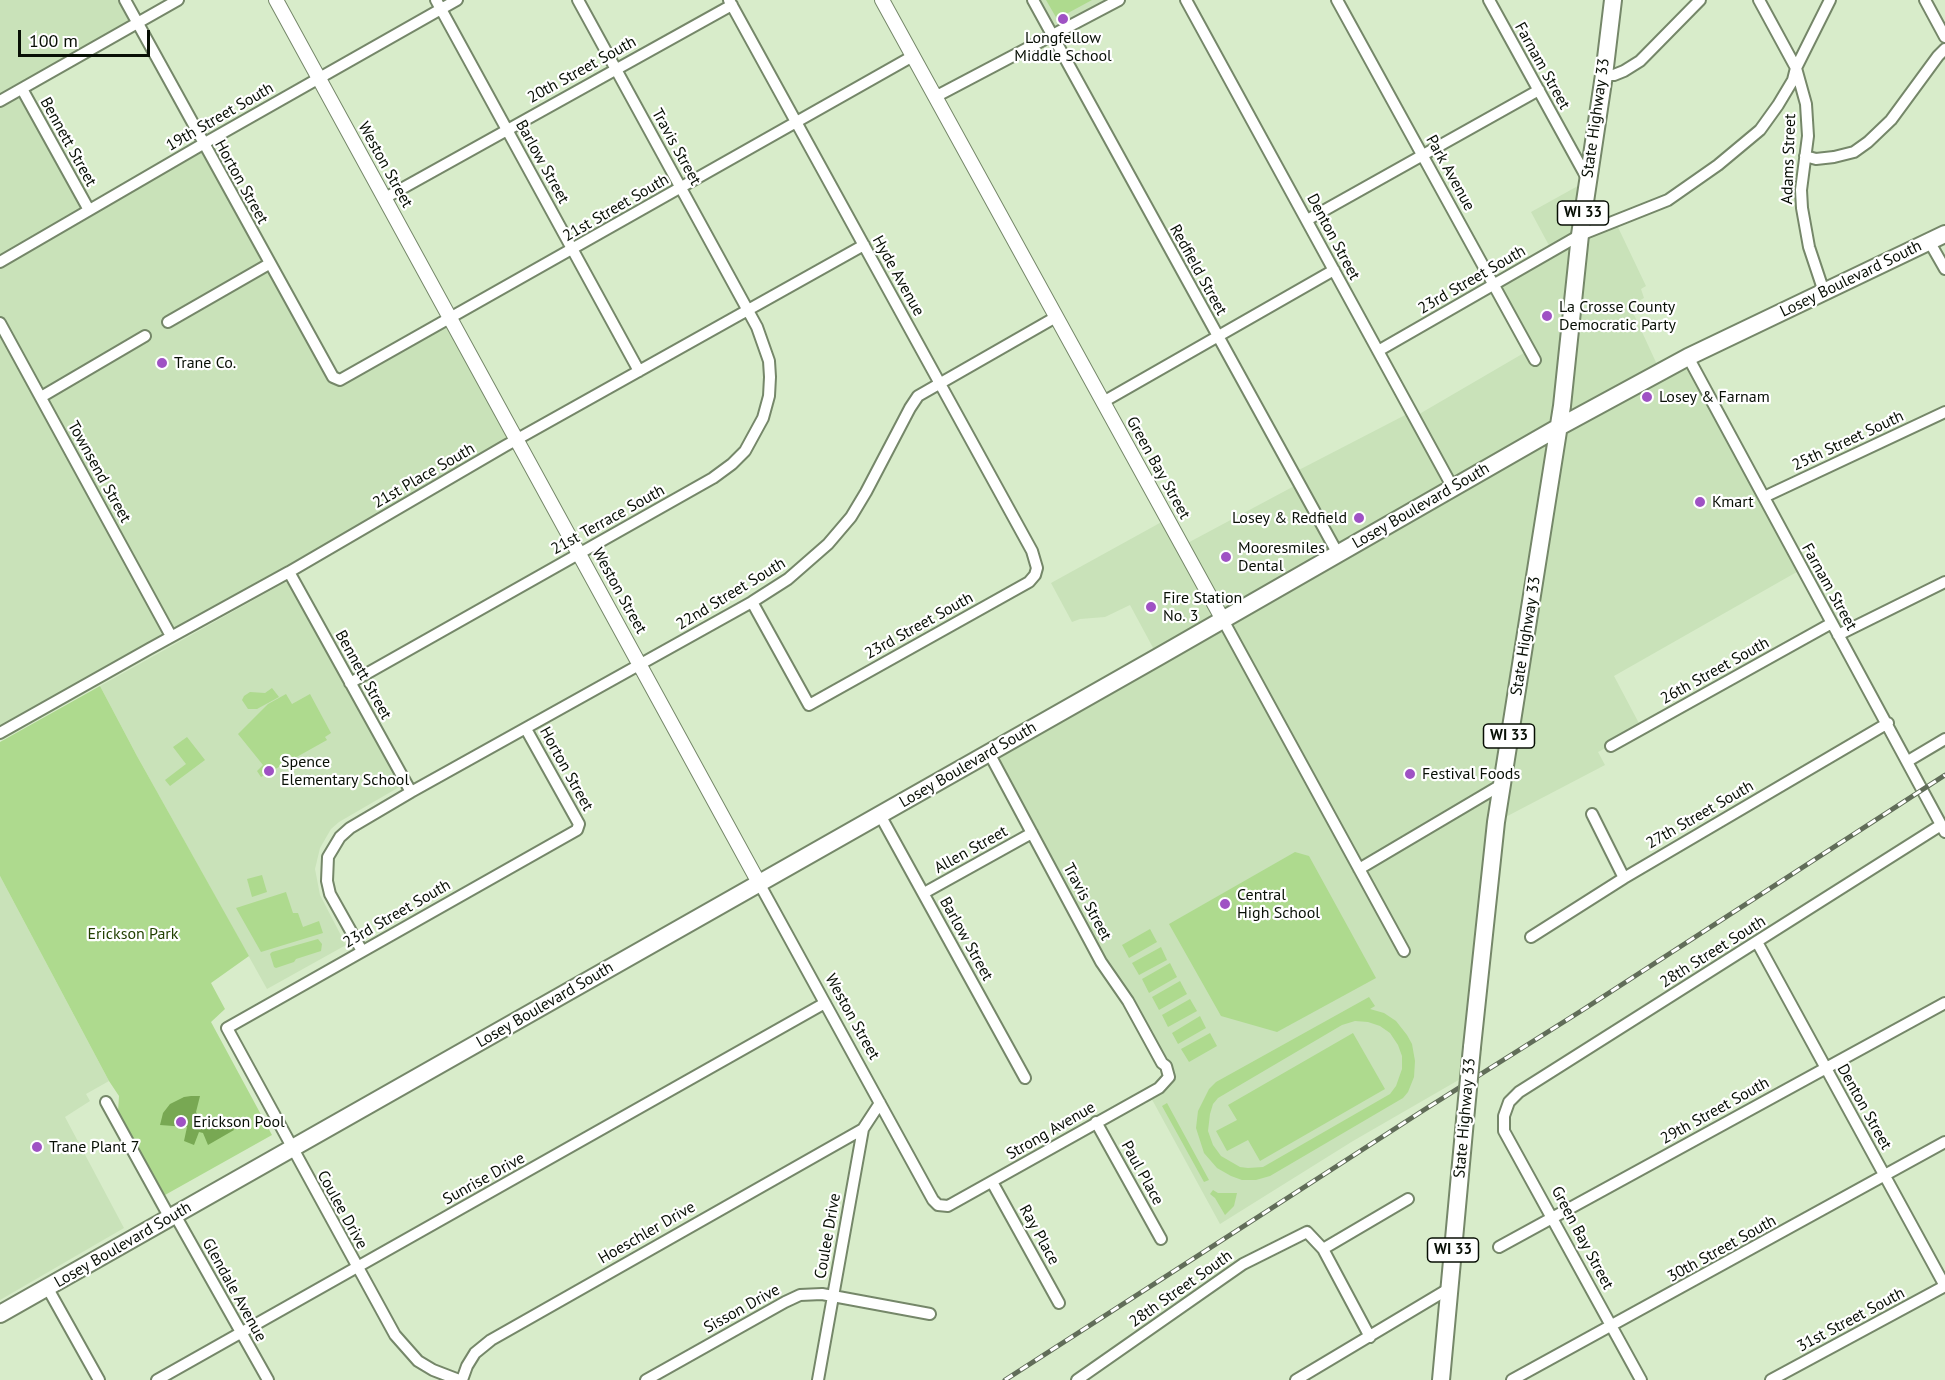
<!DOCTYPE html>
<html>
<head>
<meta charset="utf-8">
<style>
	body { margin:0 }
	#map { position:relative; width:1945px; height:1380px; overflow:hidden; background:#d8ecca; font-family:"PT Sans",sans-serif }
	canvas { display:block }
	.scale { position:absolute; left:18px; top:30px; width:132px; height:27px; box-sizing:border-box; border:3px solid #080f05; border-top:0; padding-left:8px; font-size:18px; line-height:21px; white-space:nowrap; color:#080f05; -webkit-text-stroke:4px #fff; paint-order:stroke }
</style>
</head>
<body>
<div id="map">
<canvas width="1945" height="1380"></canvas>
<div class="scale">100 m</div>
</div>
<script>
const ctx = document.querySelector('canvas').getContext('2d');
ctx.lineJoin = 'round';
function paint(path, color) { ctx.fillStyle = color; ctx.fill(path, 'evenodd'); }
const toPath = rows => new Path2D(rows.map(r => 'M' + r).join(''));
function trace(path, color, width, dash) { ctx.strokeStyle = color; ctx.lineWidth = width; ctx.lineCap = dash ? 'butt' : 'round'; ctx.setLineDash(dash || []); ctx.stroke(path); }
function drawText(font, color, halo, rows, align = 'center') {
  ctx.font = font + ' "PT Sans",sans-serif'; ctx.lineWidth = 4.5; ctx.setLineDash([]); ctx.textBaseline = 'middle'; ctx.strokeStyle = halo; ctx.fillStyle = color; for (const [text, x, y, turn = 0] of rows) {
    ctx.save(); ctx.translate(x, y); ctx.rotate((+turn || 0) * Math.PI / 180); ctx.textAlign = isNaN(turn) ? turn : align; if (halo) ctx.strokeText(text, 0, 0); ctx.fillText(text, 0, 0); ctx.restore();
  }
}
paint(toPath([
	[0,0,125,0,138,23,22,89,89,210,203,144,340,380,451,319,517,440,0,731],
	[1033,0,1119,0,1052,35],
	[1587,178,1580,235,1615,221,1646,286,1641,289,1644,298,1630,306,1660,371,1688,357,1802,569,1614,676,1642,729,1598,752,1605,765,1496,822,1469,1074,1353,1141,1220,1224,1149,1094,1164,1085,1162,1063,989,753,1158,657,1130,605,1105,617,1080,619,1072,622,1051,583,1167,519,1182,546,1298,484,1293,473,1411,412,1416,418,1421,413,1529,350,1495,285,1552,251,1531,212,1576,187],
	[289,582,401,786,339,822,331,829,320,848,315,869,320,895,346,945,267,989,137,756,100,686,284,583],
	[0,876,109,1081,86,1094,90,1101,65,1117,124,1228,0,1300]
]), '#c9e2b9');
paint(toPath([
	[1046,0,1092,0,1057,19],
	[100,686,137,756,249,956,211,983,225,1009,211,1022,272,1135,165,1195,118,1112,119,1096,109,1081,0,876,0,742],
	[272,688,279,697,257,709,248,709,242,700,244,696,250,692,265,693],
	[286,694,292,704,310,694,331,733,325,737,327,740,261,777,257,771,263,765,238,734,268,704],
	[187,737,205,760,170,786,165,780,186,764,173,747],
	[1295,852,1309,856,1376,978,1277,1032,1221,1016,1169,924],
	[262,875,267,892,252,897,247,879],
	[286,892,293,913,298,913,303,927,319,921,323,933,261,952,236,908],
	[1150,929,1157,942,1129,958,1122,945],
	[318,939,322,944,321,951,296,959,294,962,276,968,274,967,270,954,272,952],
	[1161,947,1167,960,1139,975,1132,963],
	[1170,963,1177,977,1149,993,1142,979],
	[1180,981,1187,994,1159,1010,1152,997],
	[1369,997,1375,1006,1370,1009,1384,1013,1396,1021,1407,1035,1412,1044,1415,1061,1414,1077,1408,1092,1403,1098,1270,1176,1256,1180,1242,1180,1231,1176,1217,1168,1204,1153,1196,1128,1198,1111,1209,1089,1216,1082],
	[1355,1021,1368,1022,1380,1026,1390,1033,1398,1045,1402,1056,1402,1069,1396,1086,1390,1094,1263,1167,1248,1168,1240,1167,1221,1156,1213,1145,1208,1131,1210,1114,1213,1104,1218,1098,1342,1025],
	[1190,999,1197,1011,1168,1027,1162,1015],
	[1200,1016,1206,1028,1178,1044,1172,1033],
	[1210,1033,1217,1046,1189,1062,1181,1049],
	[1353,1033,1385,1089,1260,1161,1248,1140,1227,1151,1216,1131,1237,1120,1228,1105],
	[1167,1103,1209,1180,1204,1182,1162,1106],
	[1213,1190,1218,1193,1237,1193,1234,1206,1225,1215,1215,1198,1210,1194]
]), '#aeda8e');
paint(toPath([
	[191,1096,200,1096,196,1112,204,1127,213,1127,228,1119,234,1130,208,1145,203,1133,199,1132,194,1145,184,1141,187,1127,160,1125,163,1113,170,1104,184,1097]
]), '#78a853');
const minor = toPath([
	[125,0,333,377,340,380,913,56],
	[436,0,639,371],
	[729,0,1032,551,1037,568,1035,575,1029,582,809,705,752,602],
	[1033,0,1338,554],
	[1186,0,1453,488],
	[1337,0,1535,360],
	[1489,0,1587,178],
	[1759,0,1796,68,1806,104,1808,136,1801,190,1802,208,1809,247,1824,292],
	[1925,0,1945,37],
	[1604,75,1614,75,1624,71,1640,61,1700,0],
	[22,89,89,210],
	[935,97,1119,0],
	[0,101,178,0],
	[1805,156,1816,159,1834,157,1854,152,1868,142,1891,120,1938,56,1945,49],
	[385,198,732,5],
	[1307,220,1539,90],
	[1929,241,1945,269],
	[0,262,203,144,457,0],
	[168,322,269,264],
	[0,323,171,636],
	[1378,351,1580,235,1668,200,1718,165,1760,130,1778,105,1793,80,1796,68,1830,0],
	[1688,357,1945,832],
	[41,397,145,336],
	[1103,402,1334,270],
	[1764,497,1945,412],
	[289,572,411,792],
	[1223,620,1404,951],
	[1838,635,1945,582],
	[350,683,713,478,732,464,745,451,763,418,769,396,770,377,769,361,757,327,578,0],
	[0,733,149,649,289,572,505,446,864,245],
	[1611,746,1832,623],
	[1908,761,1945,739],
	[1592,814,1624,878],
	[880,815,1025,1078],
	[1359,869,1501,785],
	[759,883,933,1200,938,1205,948,1206,1159,1088,1169,1077,1166,1066,1162,1063,1128,1001,1101,962,989,753],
	[924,893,1032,833],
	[1531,937,1624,878,1888,723],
	[1757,942,1945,1286,1771,1380],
	[362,951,330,894,327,881,328,857,340,837,350,828,411,792,752,602,788,579,828,544,851,517,866,492,910,408,918,396,1056,317],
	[106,1102,170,1218],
	[1096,1122,1161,1239],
	[992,1182,1059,1303],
	[175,1215,268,1380],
	[1499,1247,1945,1003],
	[1323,1249,1408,1199],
	[47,1287,99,1380],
	[157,1380,825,1003],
	[459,1380,433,1370,418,1361,395,1335,227,1028,577,830,579,824,526,729],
	[462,1380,467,1366,475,1353,491,1340,863,1129],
	[646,1380,785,1302,800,1295,822,1294,930,1314],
	[818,1380,863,1129,880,1103],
	[1077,1380,1243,1264,1307,1232,1323,1249,1370,1337],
	[1296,1380,1450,1288],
	[1512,1380,1945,1142],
	[1641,1380,1504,1131,1504,1116,1509,1102,1519,1092,1941,825]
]);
const tertiary = toPath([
	[276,0,759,883],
	[882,0,1223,620]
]);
const primary = toPath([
	[1472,1047,1496,822,1562,406,1580,235,1604,75,1613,0],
	[0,1314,1158,657,1559,427,1688,357,1945,234],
	[1441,1380,1465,1120]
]);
trace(minor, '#758769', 14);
trace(tertiary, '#758769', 16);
trace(primary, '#758769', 20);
trace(minor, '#fff', 10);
trace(tertiary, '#fff', 14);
trace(primary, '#fff', 16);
const rail = toPath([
	[1005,1380,1427,1108,1581,1011,1945,775]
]);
trace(rail, '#616d59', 5);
trace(rail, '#fff', 3, [9]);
const primaryBridge = toPath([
	[1465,1120,1472,1047]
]);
trace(primaryBridge, '#758769', 20, []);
trace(primaryBridge, '#fff', 16);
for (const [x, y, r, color] of [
	[1063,19,6,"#9f52c4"],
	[1547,316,6,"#9f52c4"],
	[162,363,6,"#9f52c4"],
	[1647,397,6,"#9f52c4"],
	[1700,502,6,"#9f52c4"],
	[1359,518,6,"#9f52c4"],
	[1226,557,6,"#9f52c4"],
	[1151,607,6,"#9f52c4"],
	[269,771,6,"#9f52c4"],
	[1410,774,6,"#9f52c4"],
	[1225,904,6,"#9f52c4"],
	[181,1122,6,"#9f52c4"],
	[37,1147,6,"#9f52c4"]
]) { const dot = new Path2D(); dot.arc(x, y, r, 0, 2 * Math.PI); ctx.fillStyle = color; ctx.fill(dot); trace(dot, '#fff', 2); }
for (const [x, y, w] of [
	[1583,213,51],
	[1509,736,51],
	[1453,1250,51]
]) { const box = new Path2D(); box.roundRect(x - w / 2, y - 12, w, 24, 4.5); ctx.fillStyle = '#fff'; ctx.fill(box); trace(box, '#080f05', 1.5); }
drawText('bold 15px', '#080f05', null, [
	["WI 33",1583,213],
	["WI 33",1509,736],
	["WI 33",1453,1250]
]);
drawText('16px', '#080f05', '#fff', [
	["Longfellow",1063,38,"center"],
	["Middle School",1063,56,"center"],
	["La Crosse County",1559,307],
	["Democratic Party",1559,325],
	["Trane Co.",174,363],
	["Losey & Farnam",1659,397],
	["Kmart",1712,502],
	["Losey & Redfield",1347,518,"right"],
	["Mooresmiles",1238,548],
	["Dental",1238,566],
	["Fire Station",1163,598],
	["No. 3",1163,616],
	["Spence",281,762],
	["Elementary School",281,780],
	["Festival Foods",1422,774],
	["Central",1237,895],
	["High School",1237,913],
	["Erickson Pool",193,1122],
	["Trane Plant 7",49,1147]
], 'left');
drawText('16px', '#080f05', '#fff', [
	["Farnam Street",1542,66,61],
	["20th Street South",582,70,-29],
	["19th Street South",220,117,-30],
	["State Highway 33",1596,118,-82],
	["Bennett Street",68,142,61],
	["Travis Street",676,147,61],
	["Adams Street",1789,159,-88],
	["Barlow Street",542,162,61],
	["Weston Street",385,165,61],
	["Park Avenue",1450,173,61],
	["Horton Street",241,182,61],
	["21st Street South",616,208,-30],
	["Denton Street",1333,237,62],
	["Redfield Street",1198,270,61],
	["Hyde Avenue",898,276,61],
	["Losey Boulevard South",1851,279,-26],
	["23rd Street South",1472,280,-30],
	["25th Street South",1848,441,-25],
	["Green Bay Street",1158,468,61],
	["Townsend Street",99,472,61],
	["21st Place South",424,476,-30],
	["Losey Boulevard South",1421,506,-30],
	["21st Terrace South",608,520,-29],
	["Farnam Street",1829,587,61],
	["Weston Street",619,591,61],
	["22nd Street South",731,594,-31],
	["23rd Street South",919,626,-29],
	["State Highway 33",1526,636,-81],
	["26th Street South",1715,671,-29],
	["Bennett Street",363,675,61],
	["Losey Boulevard South",968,765,-30],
	["Horton Street",566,769,61],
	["27th Street South",1700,815,-30],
	["Allen Street",971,850,-29],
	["Travis Street",1087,902,62],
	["23rd Street South",397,914,-30],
	["Barlow Street",966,939,61],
	["28th Street South",1713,952,-32],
	["Losey Boulevard South",545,1005,-30],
	["Weston Street",852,1017,61],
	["Denton Street",1864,1107,61],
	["29th Street South",1715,1111,-29],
	["State Highway 33",1465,1118,-85],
	["Strong Avenue",1051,1131,-30],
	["Paul Place",1142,1173,61],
	["Sunrise Drive",484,1179,-29],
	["Coulee Drive",342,1210,61],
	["Hoeschler Drive",647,1233,-30],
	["Ray Place",1039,1235,61],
	["Coulee Drive",828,1236,-80],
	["Green Bay Street",1582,1238,62],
	["Losey Boulevard South",123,1245,-30],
	["30th Street South",1722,1249,-29],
	["28th Street South",1181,1289,-35],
	["Glendale Avenue",234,1290,61],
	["Sisson Drive",742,1309,-29],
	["31st Street South",1851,1320,-28]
]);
drawText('16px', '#224000', '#fff', [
	["Erickson Park",133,934]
]);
</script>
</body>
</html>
